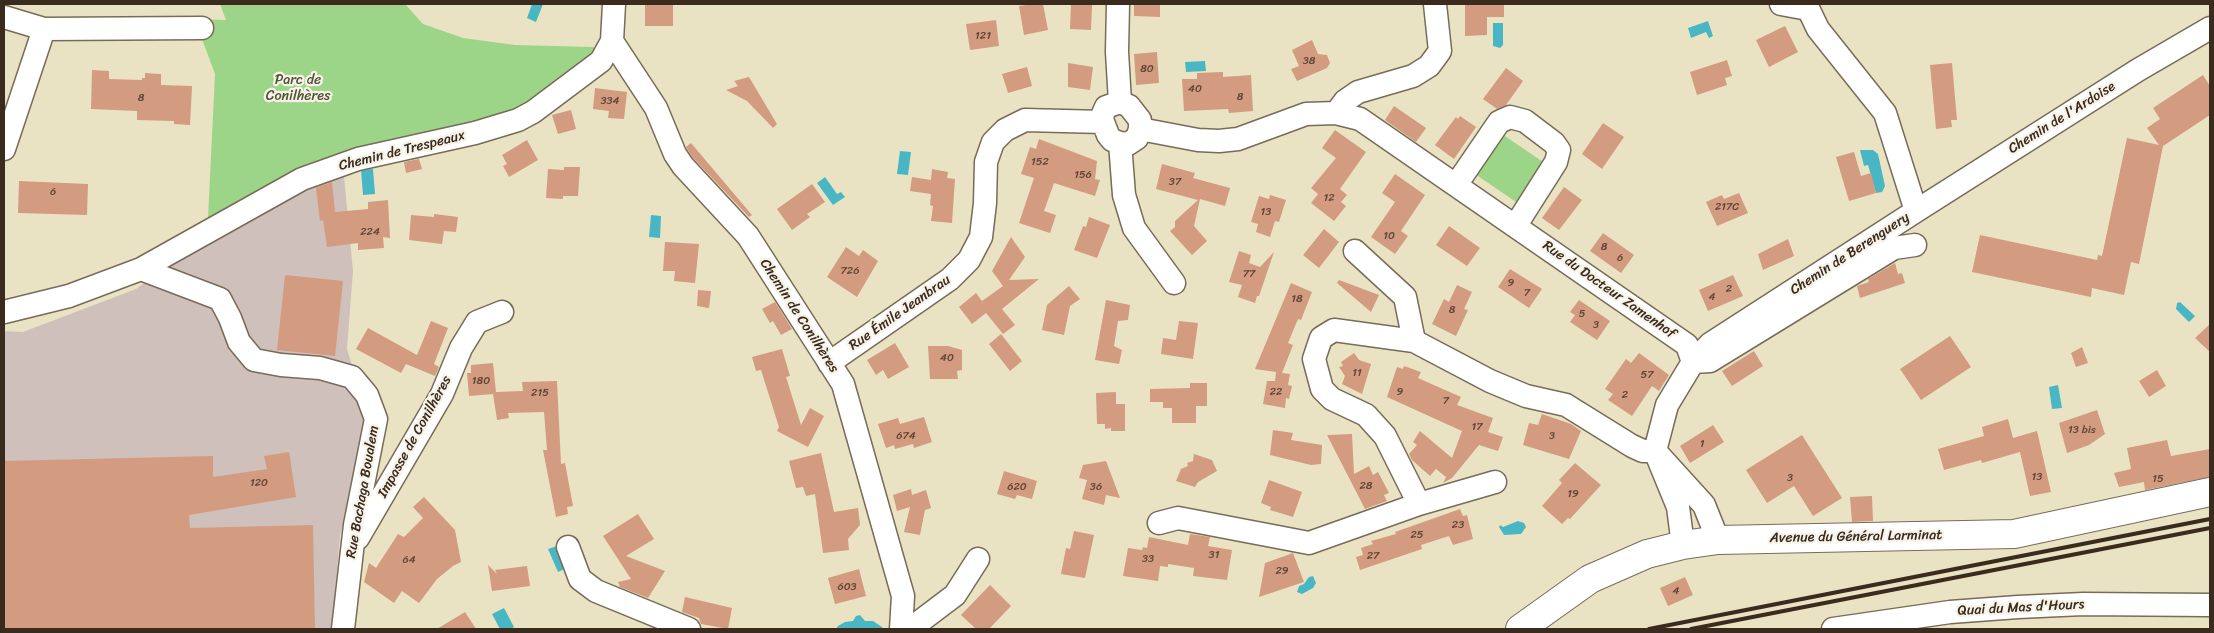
<!DOCTYPE html>
<html>
<head>
<meta charset="utf-8">
<style>
	body { margin:0 }
	#map { position:relative; width:2214px; height:633px; overflow:hidden; background:#eae3c3; font-family:Sriracha,sans-serif }
	canvas { display:block }
	.frame { position:absolute; inset:0; border:5px solid #3b2a1e; pointer-events:none }
</style>
</head>
<body>
<div id="map">
<canvas width="2214" height="633"></canvas>
<div class="frame"></div>
</div>
<script>
const ctx = document.querySelector('canvas').getContext('2d');
ctx.lineJoin = 'round';
function paint(path, color) { ctx.fillStyle = color; ctx.fill(path, 'evenodd'); }
const toPath = rows => new Path2D(rows.map(r => 'M' + r).join(''));
function trace(path, color, width, dash) { ctx.strokeStyle = color; ctx.lineWidth = width; ctx.lineCap = dash ? 'butt' : 'round'; ctx.setLineDash(dash || []); ctx.stroke(path); }
function drawText(font, color, halo, rows, align = 'center') {
  ctx.font = font + ' Sriracha,sans-serif'; ctx.lineWidth = 4.5; ctx.setLineDash([]); ctx.textBaseline = 'middle'; ctx.strokeStyle = halo; ctx.fillStyle = color; for (const [text, x, y, turn = 0] of rows) {
    ctx.save(); ctx.translate(x, y); ctx.rotate((+turn || 0) * Math.PI / 180); ctx.textAlign = isNaN(turn) ? turn : align; if (halo) ctx.strokeText(text, 0, 0); ctx.fillText(text, 0, 0); ctx.restore();
  }
}
paint(toPath([
	[343,166,353,271,347,349,370,423,340,535,332,629,4,629,4,331,23,332,136,289,187,251]
]), '#cfc0bb');
paint(toPath([
	[220,4,405,4,423,24,463,38,515,45,593,47,601,52,594,62,493,123,214,222,208,218,215,74,202,39,198,19,226,20],
	[1499,132,1549,166,1522,206,1472,172]
]), '#9cd588');
paint(toPath([
	[532,4,543,4,536,22,527,18],
	[1708,21,1713,36,1709,38,1706,32,1691,38,1688,28],
	[1493,23,1503,23,1503,45,1500,48,1493,46],
	[1205,61,1206,71,1186,72,1185,62],
	[1860,150,1873,150,1878,154,1885,186,1882,192,1876,193,1868,165,1864,166],
	[900,151,911,152,908,175,897,174],
	[373,169,375,194,363,195,361,170],
	[825,177,837,194,841,192,845,197,833,205,817,183],
	[651,215,661,216,660,238,649,237],
	[2180,302,2195,316,2189,322,2176,309,2177,303],
	[2058,385,2062,408,2052,409,2049,387],
	[1518,521,1524,523,1526,527,1521,534,1504,535,1499,527,1500,525,1503,527],
	[560,545,569,567,558,572,548,549],
	[1313,576,1316,583,1313,588,1302,594,1297,592,1299,586,1304,584,1309,577],
	[504,608,514,627,511,629,500,629,492,614],
	[860,615,865,621,873,621,882,627,883,629,836,629,838,626,845,622,853,621,856,616]
]), '#49b7c3');
paint(toPath([
	[645,4,673,4,673,26,645,26],
	[1033,4,1043,4,1048,30,1024,35,1019,6],
	[1071,4,1092,5,1091,30,1070,29],
	[1134,4,1160,4,1160,17,1134,16],
	[1465,4,1504,4,1504,17,1487,17,1487,35,1465,36],
	[996,20,999,46,970,50,966,24],
	[1785,26,1798,52,1769,67,1756,40],
	[1312,40,1318,54,1327,55,1330,63,1327,68,1297,81,1291,69,1299,66,1292,50],
	[1157,52,1159,83,1136,85,1134,54],
	[1727,60,1732,76,1725,78,1727,85,1697,95,1690,72],
	[1068,63,1093,67,1090,90,1068,87],
	[1952,63,1957,120,1951,120,1952,127,1936,129,1930,65],
	[1027,67,1032,86,1008,93,1002,74],
	[1506,68,1523,81,1506,105,1497,109,1483,99],
	[92,70,109,71,109,79,142,80,142,78,145,78,145,73,161,74,161,85,192,86,190,125,174,124,174,121,137,120,137,111,91,109],
	[1223,72,1223,77,1251,75,1253,111,1229,113,1228,109,1184,111,1182,79,1197,79,1197,73],
	[2203,75,2210,86,2210,115,2163,146,2139,264,2131,262,2124,295,2092,288,2091,297,1972,272,1980,235,2097,260,2098,255,2102,256,2127,138,2159,145,2147,128,2160,119,2153,108],
	[749,77,777,124,773,128,747,101,726,90,738,86,734,81],
	[595,88,627,92,624,119,608,118,609,111,593,109],
	[1394,106,1426,128,1416,142,1385,120],
	[571,110,576,129,558,134,552,115],
	[1460,116,1476,127,1454,159,1435,145,1456,117,1458,119],
	[1603,123,1624,137,1602,169,1582,154],
	[1335,130,1366,152,1340,189,1347,195,1341,202,1346,206,1334,221,1311,203,1318,194,1311,188,1336,158,1322,148],
	[1039,139,1097,161,1095,179,1100,180,1095,196,1054,183,1044,211,1056,215,1050,233,1019,223,1034,178,1021,174,1030,147,1036,149],
	[527,140,538,160,509,177,503,166,507,164,502,155],
	[691,143,752,215,749,217,693,158,686,147],
	[1854,152,1861,176,1871,173,1876,193,1849,201,1836,157],
	[419,159,422,169,406,173,404,162],
	[1162,164,1195,173,1193,178,1230,188,1225,206,1200,199,1194,226,1207,241,1192,255,1170,231,1175,227,1175,221,1198,200,1156,189],
	[564,167,580,167,578,196,563,196,563,199,546,198,548,169,564,170],
	[932,169,948,172,947,178,955,179,952,223,931,221,933,206,930,205,931,194,910,191,912,177,931,180],
	[1395,174,1425,195,1401,231,1408,236,1395,254,1371,237,1395,202,1382,193],
	[19,181,88,184,87,215,18,213],
	[332,182,335,212,368,209,368,202,388,200,390,238,383,237,384,248,358,250,358,243,327,247,323,220,320,221,316,188],
	[812,184,825,202,807,214,810,217,792,230,777,209],
	[1564,187,1582,200,1559,230,1542,218],
	[1739,193,1748,213,1717,226,1706,202,1722,195,1724,199],
	[1270,195,1286,200,1279,222,1275,221,1270,237,1256,232,1258,224,1251,222,1259,196,1269,199],
	[434,214,458,217,456,232,444,231,442,244,409,240,411,215,434,217],
	[1089,217,1110,225,1097,258,1074,250,1083,226,1086,227],
	[1449,226,1480,248,1467,266,1436,245],
	[1324,229,1339,242,1319,268,1303,255],
	[1603,233,1634,255,1621,273,1590,251],
	[1011,237,1025,257,1009,280,1039,279,1002,309,1015,325,1003,334,986,313,972,324,959,307,976,293,982,301,1003,286,992,271],
	[1788,239,1794,256,1763,270,1758,254],
	[665,242,699,244,695,283,674,281,675,271,663,271],
	[846,247,859,256,863,250,878,261,857,297,827,277],
	[1239,251,1251,255,1249,263,1260,267,1274,252,1259,296,1257,296,1255,303,1238,297,1242,285,1229,282],
	[1895,263,1898,274,1902,273,1905,283,1860,298,1857,286,1869,282,1868,279],
	[1510,269,1542,289,1529,308,1498,287],
	[285,275,343,281,335,356,277,350],
	[1733,275,1743,296,1708,311,1699,290],
	[1339,280,1379,295,1371,312,1337,283],
	[1291,283,1312,292,1301,320,1298,319,1288,343,1293,345,1282,373,1290,374,1288,385,1292,386,1289,399,1286,398,1285,408,1263,404,1267,381,1275,381,1276,372,1255,369],
	[1457,285,1472,292,1464,309,1468,310,1456,336,1432,324,1444,299,1449,302],
	[1069,286,1080,299,1070,306,1064,335,1042,330,1047,305],
	[698,290,711,291,709,308,697,306],
	[1106,300,1130,305,1128,320,1118,321,1114,346,1122,350,1119,364,1095,360],
	[1579,300,1610,321,1597,340,1570,322,1575,315,1570,312],
	[775,302,792,329,781,335,773,321,770,323,762,309],
	[431,321,448,328,434,364,439,367,435,376,406,364,401,373,356,349,368,328,417,355],
	[1179,321,1198,323,1193,359,1161,354,1163,338,1176,340],
	[2210,324,2210,352,2195,338],
	[1001,334,1022,361,1010,371,989,344],
	[1950,336,1971,367,1921,400,1900,369],
	[895,343,909,367,888,379,883,370,876,375,867,360],
	[928,346,948,346,962,350,962,370,957,371,958,379,930,379],
	[2082,347,2088,363,2076,367,2071,353],
	[782,349,790,376,786,377,801,425,810,408,824,416,808,447,777,431,779,427,761,370,756,371,752,357],
	[1754,351,1763,366,1732,386,1722,371],
	[1354,353,1359,360,1371,364,1362,394,1342,384,1345,376,1339,367,1343,366,1341,362],
	[1639,353,1669,375,1659,391,1652,386,1632,416,1608,400,1613,394,1605,389,1626,359,1631,363],
	[493,363,496,392,523,391,522,382,557,381,561,464,565,463,573,506,567,507,568,514,556,517,543,450,547,450,544,412,508,413,509,418,497,420,493,394,469,396,467,373,471,373,471,365],
	[1404,366,1421,372,1418,378,1461,397,1457,405,1493,418,1488,432,1503,437,1498,451,1479,445,1452,478,1443,483,1446,477,1436,469,1430,476,1412,460,1409,454,1417,445,1413,442,1420,431,1452,458,1462,431,1387,397,1397,367,1403,369],
	[2157,370,2166,386,2149,397,2139,381],
	[1190,383,1207,383,1207,406,1196,406,1196,423,1172,423,1172,408,1163,408,1163,402,1150,402,1150,389,1190,388],
	[1116,392,1116,404,1125,404,1125,431,1111,431,1111,428,1105,429,1105,424,1097,424,1096,393],
	[2097,410,2105,434,2089,445,2067,453,2059,423],
	[1542,414,1571,424,1581,431,1569,459,1523,445,1529,423,1538,425],
	[924,417,932,442,914,448,913,444,895,449,894,445,886,448,878,424,898,418,900,424],
	[2008,419,2013,438,2037,431,2051,492,2030,496,2020,452,1982,463,1981,460,1944,470,1938,449,1984,436,1982,427],
	[1713,425,1724,442,1690,463,1680,446],
	[1273,430,1293,433,1291,440,1322,445,1321,464,1311,465,1270,455],
	[1352,434,1354,474,1369,466,1373,475,1378,472,1389,493,1384,495,1387,501,1365,509,1327,435],
	[1802,435,1842,498,1813,516,1794,486,1767,503,1746,470],
	[2167,440,2171,456,2210,449,2210,477,2145,490,2144,482,2119,487,2114,473,2131,469,2127,448],
	[289,452,296,497,189,515,190,528,313,525,315,629,4,629,4,461,213,456,213,477,267,469,264,456],
	[821,453,834,512,858,508,860,525,848,539,849,550,823,553,815,494,806,496,803,487,796,488,789,461],
	[1194,454,1212,460,1217,471,1198,482,1195,487,1176,481,1181,469,1188,466,1187,463,1193,461],
	[1106,461,1120,498,1106,495,1104,505,1082,499,1087,480,1079,478,1083,465],
	[1575,463,1601,485,1570,519,1568,518,1562,524,1542,506,1562,483,1559,480],
	[1004,471,1037,481,1032,499,1017,495,1015,499,997,494],
	[1269,480,1302,492,1293,517,1270,510,1271,507,1261,503],
	[911,489,912,495,926,490,931,508,925,510,920,535,904,532,910,507,897,511,893,495],
	[1872,496,1873,521,1852,522,1850,497],
	[424,497,455,530,461,562,453,566,437,579,419,603,402,591,394,603,364,582,369,563,376,568,398,534,404,537,423,518,413,507],
	[1460,509,1463,516,1467,515,1473,539,1453,545,1449,536,1421,545,1422,549,1360,570,1356,557,1363,555,1361,548,1373,544,1371,541,1396,534,1395,532],
	[638,514,654,539,626,556,665,571,648,598,620,587,618,582,631,579,603,536],
	[1074,531,1094,535,1085,578,1061,574,1066,548,1070,549],
	[1190,534,1210,537,1208,546,1232,550,1227,580,1193,576,1194,568,1168,564,1168,567,1160,566,1158,581,1123,576,1128,548,1142,550,1143,547,1147,548,1149,537,1188,545],
	[1293,553,1304,582,1259,597,1265,563],
	[488,565,497,574,495,570,527,566,530,586,492,591],
	[859,569,866,596,835,604,828,578],
	[1685,577,1693,595,1668,606,1660,588],
	[990,585,1011,606,989,629,976,629,961,615],
	[685,597,732,608,728,629,701,624,699,618,682,612],
	[465,612,476,629,437,629]
]), '#d39b7f');
const minor = toPath([
	[1118,4,1117,52,1120,102],
	[1781,4,1808,9],
	[4,17,44,29,4,149],
	[44,29,202,28],
	[612,41,656,108,675,154,683,166,748,236,843,384,903,596,901,629],
	[1120,102,1129,106,1140,120,1140,129,1137,138,1128,144,1120,143,1112,140,1108,135,1103,122,1102,116,1106,107,1120,102],
	[1336,113,1345,101,1358,92,1413,76,1429,66,1440,51,1435,4],
	[1140,129,1198,140,1219,141,1238,139,1306,114,1336,113,1360,119,1687,345,1693,362,1710,344,1916,211,1885,113,1818,29,1806,4],
	[1120,143,1124,195,1134,228,1174,283],
	[1456,185,1499,122,1510,117,1525,121,1554,143,1559,150,1556,162,1516,225],
	[1916,211,2138,70,2210,28],
	[1355,251,1405,297,1414,341],
	[141,269,220,299,230,318,239,342,254,360,281,365,320,368,352,377,367,395,376,419,355,525,343,629],
	[4,312,69,296,141,269,302,179,358,159,475,133,518,120,533,112,601,61,612,41,614,4],
	[829,363,950,279,969,260,981,237,985,203,986,162,993,142,1005,130,1025,120,1103,122],
	[1495,482,1419,504,1385,436,1366,415,1332,399,1322,389,1314,359,1321,338,1334,330,1414,341,1490,381,1526,396,1566,405,1632,446,1643,451,1655,451,1667,405,1693,362,1710,361,1894,248,1915,245],
	[1159,523,1178,518,1309,543,1419,504],
	[358,538,442,394,461,348,477,322,502,312],
	[1683,545,1678,507,1655,451,1704,505,1718,540],
	[568,547,580,579,596,591,689,629],
	[910,629,955,595,978,559],
	[1833,629,1950,612,2018,607,2083,604,2210,605]
]);
const major = toPath([
	[1520,629,1590,579,1647,554,1683,545,1718,540,2014,534,2210,492]
]);
trace(minor, '#786b58', 25);
trace(major, '#786b58', 30);
trace(minor, '#fff', 22);
trace(major, '#fff', 28);
trace(toPath([
	[1649,629,2210,519],
	[1691,629,2210,528]
]), '#3b2a1e', 4);
drawText('11px', '#614636', null, [
	["121",983,36],
	["38",1309,61],
	["80",1147,69],
	["40",1195,89],
	["8",1240,97],
	["8",141,98],
	["334",610,101],
	["152",1040,162],
	["156",1083,175],
	["37",1175,182],
	["6",53,192],
	["12",1329,198],
	["217C",1727,207],
	["13",1266,212],
	["224",370,232],
	["10",1389,236],
	["8",1604,247],
	["6",1620,258],
	["726",850,271],
	["77",1249,274],
	["9",1511,283],
	["2",1729,289],
	["7",1527,293],
	["4",1712,297],
	["18",1297,299],
	["8",1452,310],
	["5",1582,314],
	["3",1596,325],
	["40",947,358],
	["11",1357,373],
	["57",1647,375],
	["180",481,381],
	["22",1276,392],
	["9",1400,392],
	["215",540,393],
	["2",1625,395],
	["7",1446,401],
	["17",1477,427],
	["13 bis",2082,430],
	["674",906,436],
	["3",1552,436],
	["1",1702,444],
	["13",2037,477],
	["3",1790,478],
	["15",2158,479],
	["120",259,483],
	["28",1366,486],
	["620",1017,487],
	["36",1096,487],
	["19",1573,494],
	["23",1458,525],
	["25",1417,535],
	["31",1214,555],
	["27",1373,556],
	["33",1148,559],
	["64",409,560],
	["29",1282,571],
	["603",847,587],
	["4",1676,591]
]);
drawText('14px', '#535538', '#f7f3e8', [
	["Parc de",298,80],
	["Conilhères",298,96]
]);
drawText('14px', '#3b2a1e', '#f7f3e8', [
	["Chemin de l'Ardoise",2062,118,-32],
	["Chemin de Trespeaux",402,151,-14],
	["Chemin de Berenguery",1850,254,-33],
	["Rue du Docteur Zamenhof",1609,290,35],
	["Rue Émile Jeanbrau",900,313,-35],
	["Chemin de Conilhères",799,316,57],
	["Impasse de Conilhères",415,437,-61],
	["Rue Bachaga Boualem",363,492,-80],
	["Avenue du Général Larminat",1856,537,-1],
	["Quai du Mas d'Hours",2021,608,-3]
]);
</script>
</body>
</html>
